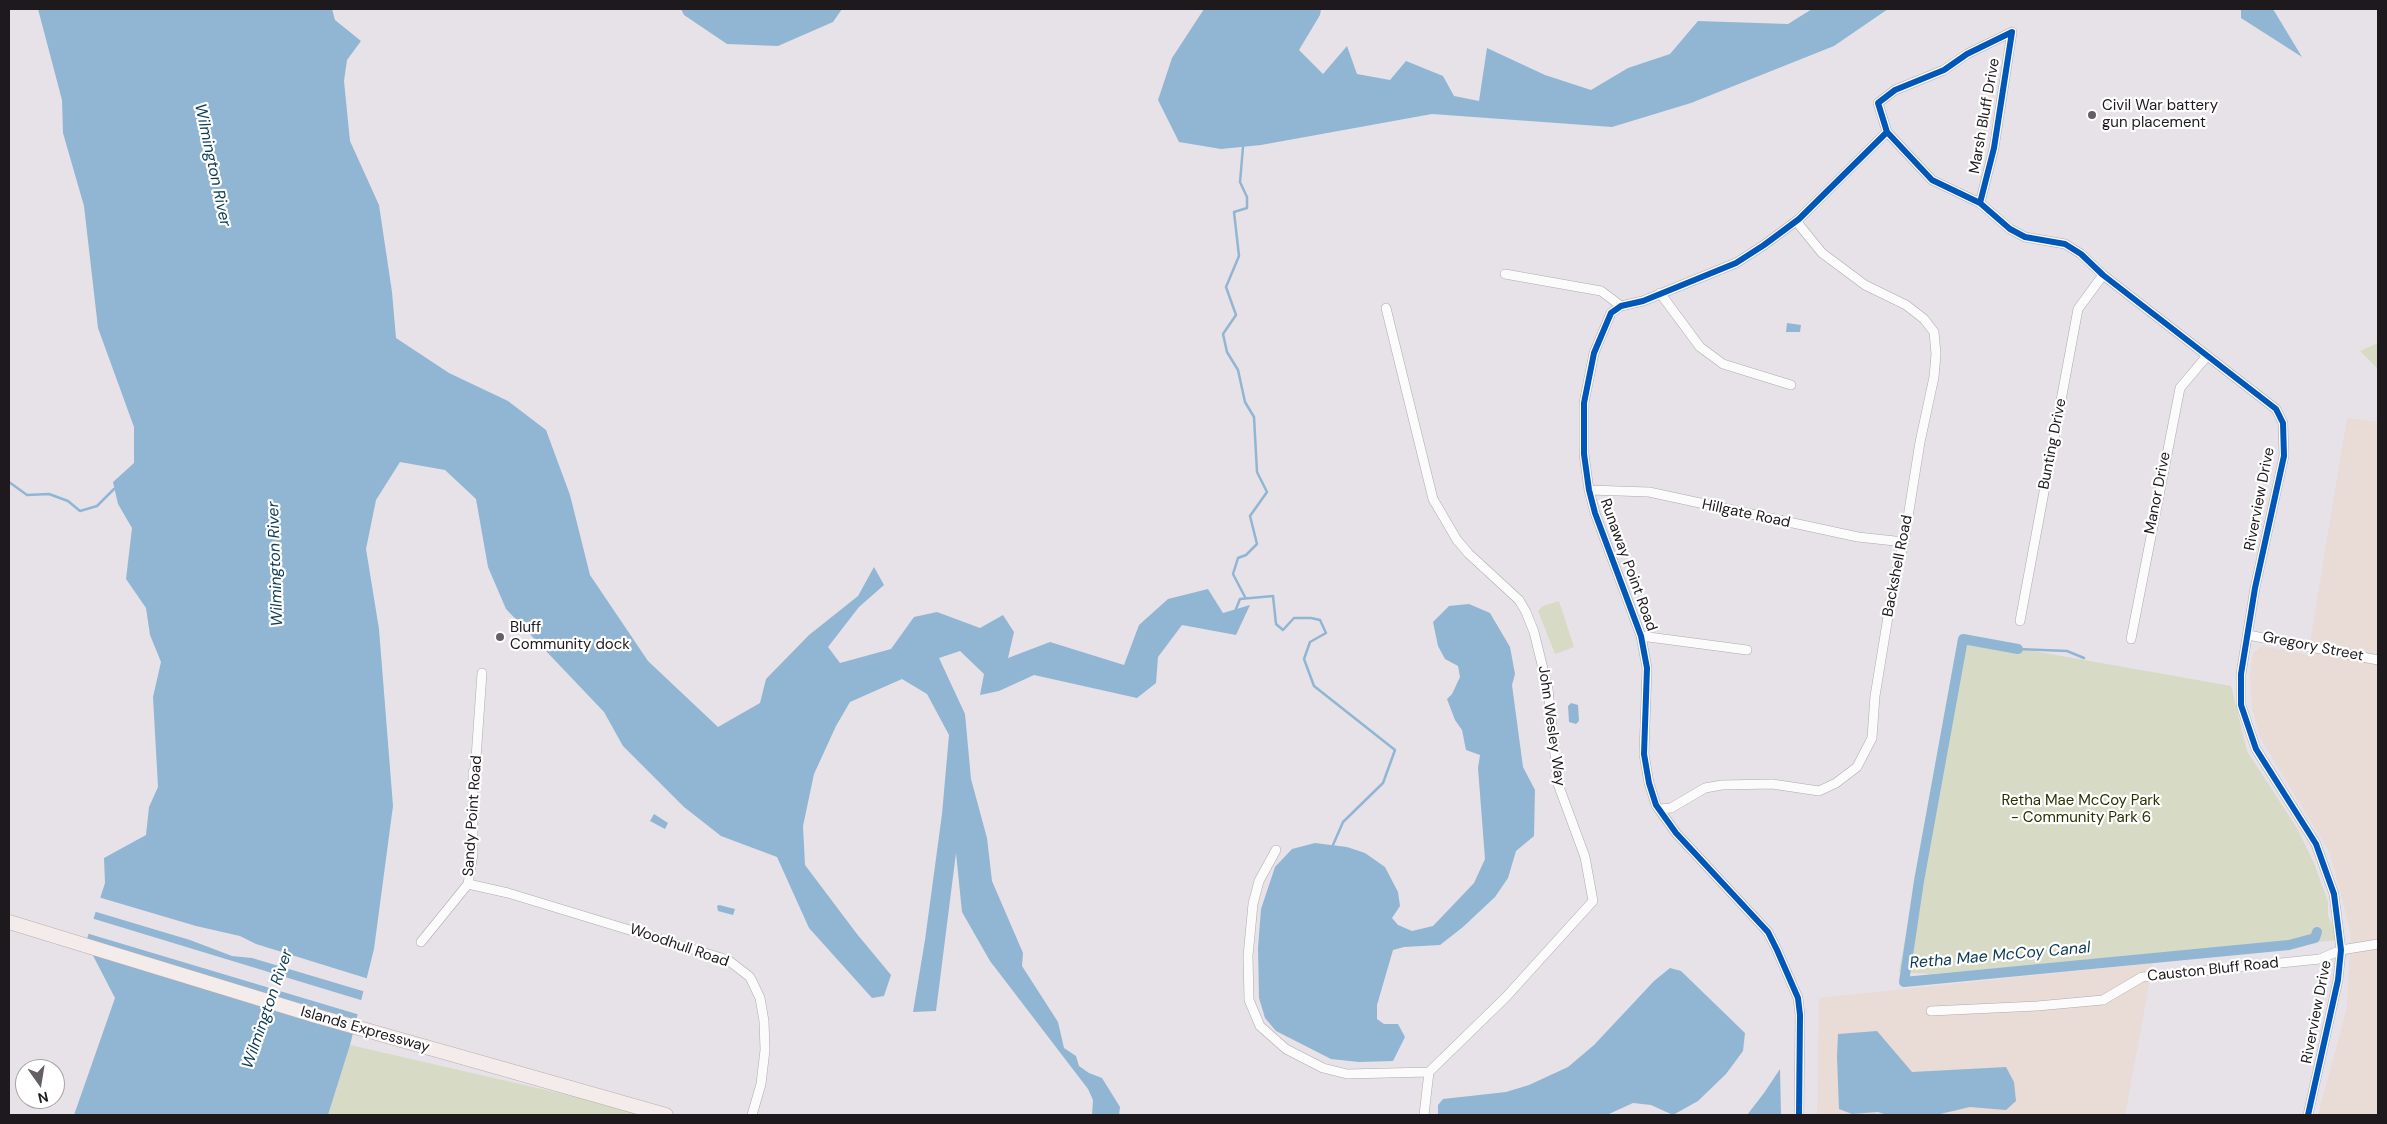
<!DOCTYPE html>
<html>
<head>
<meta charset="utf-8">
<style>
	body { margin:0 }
	#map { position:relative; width:2387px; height:1124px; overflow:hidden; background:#e7e2e7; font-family:"DM Sans",sans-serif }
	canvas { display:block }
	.frame { position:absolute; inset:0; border:10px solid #1d191c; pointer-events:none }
	.north { position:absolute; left:15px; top:1059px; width:50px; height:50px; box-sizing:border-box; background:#fff; border:1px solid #a5a3a4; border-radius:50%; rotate:167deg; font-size:14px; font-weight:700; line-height:20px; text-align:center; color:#1d191c }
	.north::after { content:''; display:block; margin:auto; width:18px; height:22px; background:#645f63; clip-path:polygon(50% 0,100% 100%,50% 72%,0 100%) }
</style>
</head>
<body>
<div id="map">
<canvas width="2387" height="1124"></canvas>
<div class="frame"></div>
<div class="north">N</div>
</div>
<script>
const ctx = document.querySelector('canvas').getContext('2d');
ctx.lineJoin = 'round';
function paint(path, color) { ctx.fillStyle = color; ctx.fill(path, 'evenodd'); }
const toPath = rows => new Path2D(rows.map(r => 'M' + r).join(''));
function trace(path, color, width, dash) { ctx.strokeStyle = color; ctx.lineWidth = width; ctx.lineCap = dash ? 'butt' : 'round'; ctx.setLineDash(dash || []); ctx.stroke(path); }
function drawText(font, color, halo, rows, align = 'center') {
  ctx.font = font + ' "DM Sans",sans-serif'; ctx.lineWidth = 4.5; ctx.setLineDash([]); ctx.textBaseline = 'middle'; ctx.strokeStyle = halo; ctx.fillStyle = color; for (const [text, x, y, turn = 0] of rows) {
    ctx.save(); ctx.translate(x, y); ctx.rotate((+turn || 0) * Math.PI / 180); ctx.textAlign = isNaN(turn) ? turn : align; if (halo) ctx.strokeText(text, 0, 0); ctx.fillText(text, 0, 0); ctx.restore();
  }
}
paint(toPath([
	[2347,418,2377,422,2378,420,2378,1115,2318,1115,2347,1008,2351,934,2330,853,2260,738,2252,708,2250,677,2253,653,2263,646,2308,655],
	[2153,963,2125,1115,1817,1115,1819,998]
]), '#e9dbd5');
paint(toPath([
	[2378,343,2378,369,2360,351],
	[1559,601,1574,647,1555,654,1538,611,1543,606],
	[1960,638,2231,686,2247,751,2297,828,2314,863,2328,902,2328,916,2340,940,1930,974,1899,972],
	[350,1045,655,1115,328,1115]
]), '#d7dac5');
paint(toPath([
	[38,9,332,9,335,20,361,41,347,60,344,81,350,141,379,205,392,292,396,338,449,373,508,401,546,430,570,495,590,575,648,661,718,727,760,703,766,679,809,635,858,596,874,567,884,585,859,607,828,647,840,663,891,649,914,617,937,612,980,628,1003,615,1014,632,1008,658,1050,642,1124,665,1139,625,1168,599,1208,589,1223,613,1250,605,1236,635,1182,625,1158,657,1156,683,1137,698,1034,675,999,691,980,695,984,674,960,651,939,658,965,714,971,779,987,838,992,881,1023,953,1022,966,1058,1022,1064,1048,1076,1056,1079,1066,1089,1073,1102,1078,1120,1107,1119,1115,1092,1115,1093,1100,1088,1089,990,961,962,912,956,853,936,1011,913,1012,925,940,942,814,949,735,927,694,902,679,850,702,836,726,814,774,803,826,805,865,857,934,891,975,884,996,872,998,809,928,777,857,721,836,684,807,623,746,604,712,506,609,488,567,476,499,445,470,400,462,376,500,366,549,379,629,393,806,374,949,350,1045,328,1115,74,1115,115,998,86,942,105,883,104,858,146,835,149,807,158,787,153,697,161,662,150,635,146,608,126,579,132,528,118,504,113,482,134,463,134,427,98,328,84,206,63,133,62,100],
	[681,9,842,9,833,22,778,46,727,44,684,15],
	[1204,9,1321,9,1320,15,1299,50,1323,74,1347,46,1357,74,1390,80,1406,61,1443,76,1454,96,1479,101,1487,48,1545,75,1591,90,1628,68,1670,54,1698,21,1788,24,1812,9,1888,9,1834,46,1691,103,1612,127,1432,114,1261,145,1221,149,1179,142,1158,100,1172,58],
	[2241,9,2273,9,2302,57,2241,18],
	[1787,323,1801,325,1800,332,1786,332],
	[1469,604,1490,613,1510,647,1515,674,1512,685,1523,767,1535,790,1534,836,1516,851,1508,878,1495,897,1463,927,1440,945,1404,947,1393,950,1377,1005,1377,1019,1384,1024,1398,1024,1405,1037,1393,1061,1359,1062,1331,1059,1276,1031,1265,1018,1259,998,1258,948,1261,909,1275,867,1292,849,1315,843,1347,847,1365,853,1385,867,1398,892,1400,906,1392,918,1398,925,1412,931,1433,926,1474,883,1485,859,1478,768,1480,755,1466,750,1462,730,1455,720,1447,699,1452,694,1460,677,1458,666,1445,659,1438,646,1433,622,1449,606],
	[1571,703,1578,705,1579,721,1576,724,1569,722,1568,706],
	[654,814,668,823,665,829,650,821],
	[719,905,735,909,733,915,718,911,717,906],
	[1670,968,1681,971,1745,1033,1743,1051,1726,1074,1698,1101,1673,1115,1651,1105,1633,1103,1609,1114,1598,1115,1438,1115,1438,1105,1443,1099,1506,1092,1529,1085,1568,1067,1594,1045,1654,981],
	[1877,1031,1912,1072,2006,1067,2014,1082,2016,1101,2006,1110,1970,1107,1936,1115,1887,1115,1878,1112,1852,1114,1839,1109,1837,1057,1838,1034],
	[1780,1069,1781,1115,1747,1115,1764,1093]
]), '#90b6d4');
paint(toPath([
	[98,897,196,926,240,936,256,944,369,979,366,992,252,958,232,956,190,940,93,911],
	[91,918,364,1001,360,1015,86,933]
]), '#e7e2e7');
trace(toPath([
	[1243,147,1240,182,1247,197,1247,208,1234,212,1239,256,1226,287,1236,315,1223,334,1227,352,1238,370,1245,402,1254,417,1257,472,1267,492,1250,516,1257,544,1246,555,1238,558,1233,574,1245,597],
	[9,482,27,495,49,494,68,501,80,511,97,506,114,489],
	[1236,609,1240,599,1273,596,1276,624,1283,630,1294,618,1311,618,1320,620,1326,633,1310,642,1304,659,1314,686,1395,750,1383,783,1343,822,1333,845],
	[2018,649,2067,651,2084,658]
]), '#90b6d4', 2.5);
trace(toPath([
	[2018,649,1963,639,1919,881,1904,982,2289,945,2315,938,2317,932]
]), '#90b6d4', 10);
const street = toPath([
	[1980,203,1994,148,2012,32,1967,54,1944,70,1895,90,1878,103,1887,132,1932,180,1980,203,2010,229,2025,237,2065,244,2081,254,2103,275,2276,409,2283,423,2284,456,2255,588,2241,674,2241,705,2256,749,2316,844,2334,894,2341,950,2338,980,2308,1115],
	[1505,274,1601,291,1621,306],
	[1660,293,1700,347,1723,364,1791,385],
	[1386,308,1433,499,1457,540,1469,554,1519,600,1526,612,1534,632,1548,689,1558,784,1585,857,1593,901,1506,997,1429,1072,1424,1115],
	[1589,490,1649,492,1858,537,1904,542],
	[2020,621,2078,309,2103,275],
	[2248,635,2378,660],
	[1641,636,1747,650],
	[2131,639,2180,388,2207,356],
	[1660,809,1671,808,1705,788,1722,785,1772,784,1819,791,1836,783,1857,767,1872,738,1875,696,1893,586,1904,542,1920,442,1934,377,1936,354,1934,332,1924,319,1906,305,1865,285,1822,253,1796,221],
	[1276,850,1259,881,1253,904,1248,956,1249,1000,1260,1026,1286,1049,1323,1068,1347,1074,1429,1072],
	[468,884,508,893,728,960,750,977,760,998,764,1021,765,1050,761,1084,752,1115],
	[421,942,468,884,473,854,473,772,475,772,482,673],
	[1931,1011,2037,1006,2103,1000,2142,977,2320,959,2341,950,2378,944],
	[1799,1115,1800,1015,1798,998,1777,950,1768,932,1676,833,1656,805,1649,783,1644,754,1647,668,1641,636,1595,513,1589,490,1584,454,1584,403,1594,353,1611,313,1621,306,1643,301,1736,263,1764,245,1799,219,1887,132]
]);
const primary = toPath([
	[9,922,313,1015,666,1115]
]);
trace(street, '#aeaaae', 10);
trace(primary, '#b9adac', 15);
trace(street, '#fbfbfb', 9);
trace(primary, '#f3eceb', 14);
trace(toPath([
	[1980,203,1994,148,2012,32,1967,54,1944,70,1895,90,1878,103,1887,132,1932,180,1980,203,2010,229,2025,237,2065,244,2081,254,2103,275,2276,409,2283,423,2284,456,2255,588,2241,674,2241,705,2256,749,2316,844,2334,894,2341,950,2338,980,2308,1115],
	[1799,1115,1800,1015,1798,998,1777,950,1768,932,1676,833,1656,805,1649,783,1644,754,1647,668,1641,636,1595,513,1589,490,1584,454,1584,403,1594,353,1611,313,1621,306,1643,301,1736,263,1764,245,1799,219,1887,132]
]), '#0057b8', 6);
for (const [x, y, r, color] of [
	[2092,115,5,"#645f63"],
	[500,637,5,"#645f63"]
]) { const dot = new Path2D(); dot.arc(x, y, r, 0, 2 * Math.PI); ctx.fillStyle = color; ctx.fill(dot); trace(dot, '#fff', 2); }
drawText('15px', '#1d191c', '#fff', [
	["Civil War battery",2102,106],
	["gun placement",2102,123],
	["Bluff",510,628],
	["Community dock",510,645]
], 'left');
drawText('15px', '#1d191c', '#fff', [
	["Marsh Bluff Drive",1985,116,-80],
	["Bunting Drive",2053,444,-79],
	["Manor Drive",2158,493,-79],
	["Riverview Drive",2260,499,-79],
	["Hillgate Road",1746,514,12],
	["Runaway Point Road",1628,565,70],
	["Backshell Road",1898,566,-79],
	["Gregory Street",2313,647,11],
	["John Wesley Way",1551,726,82],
	["Sandy Point Road",473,816,-86],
	["Woodhull Road",679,946,19],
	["Causton Bluff Road",2213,970,-6],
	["Riverview Drive",2317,1012,-79],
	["Islands Expressway",365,1030,16]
]);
drawText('15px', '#2a3100', '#fff', [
	["Retha Mae McCoy Park",2081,801],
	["- Community Park 6",2081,818]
]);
drawText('italic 16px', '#0c3b57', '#fff', [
	["Wilmington River",212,165,78],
	["Wilmington River",276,564,-92],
	["Retha Mae McCoy Canal",2000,956,-5],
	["Wilmington River",268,1009,-71]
]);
</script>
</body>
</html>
